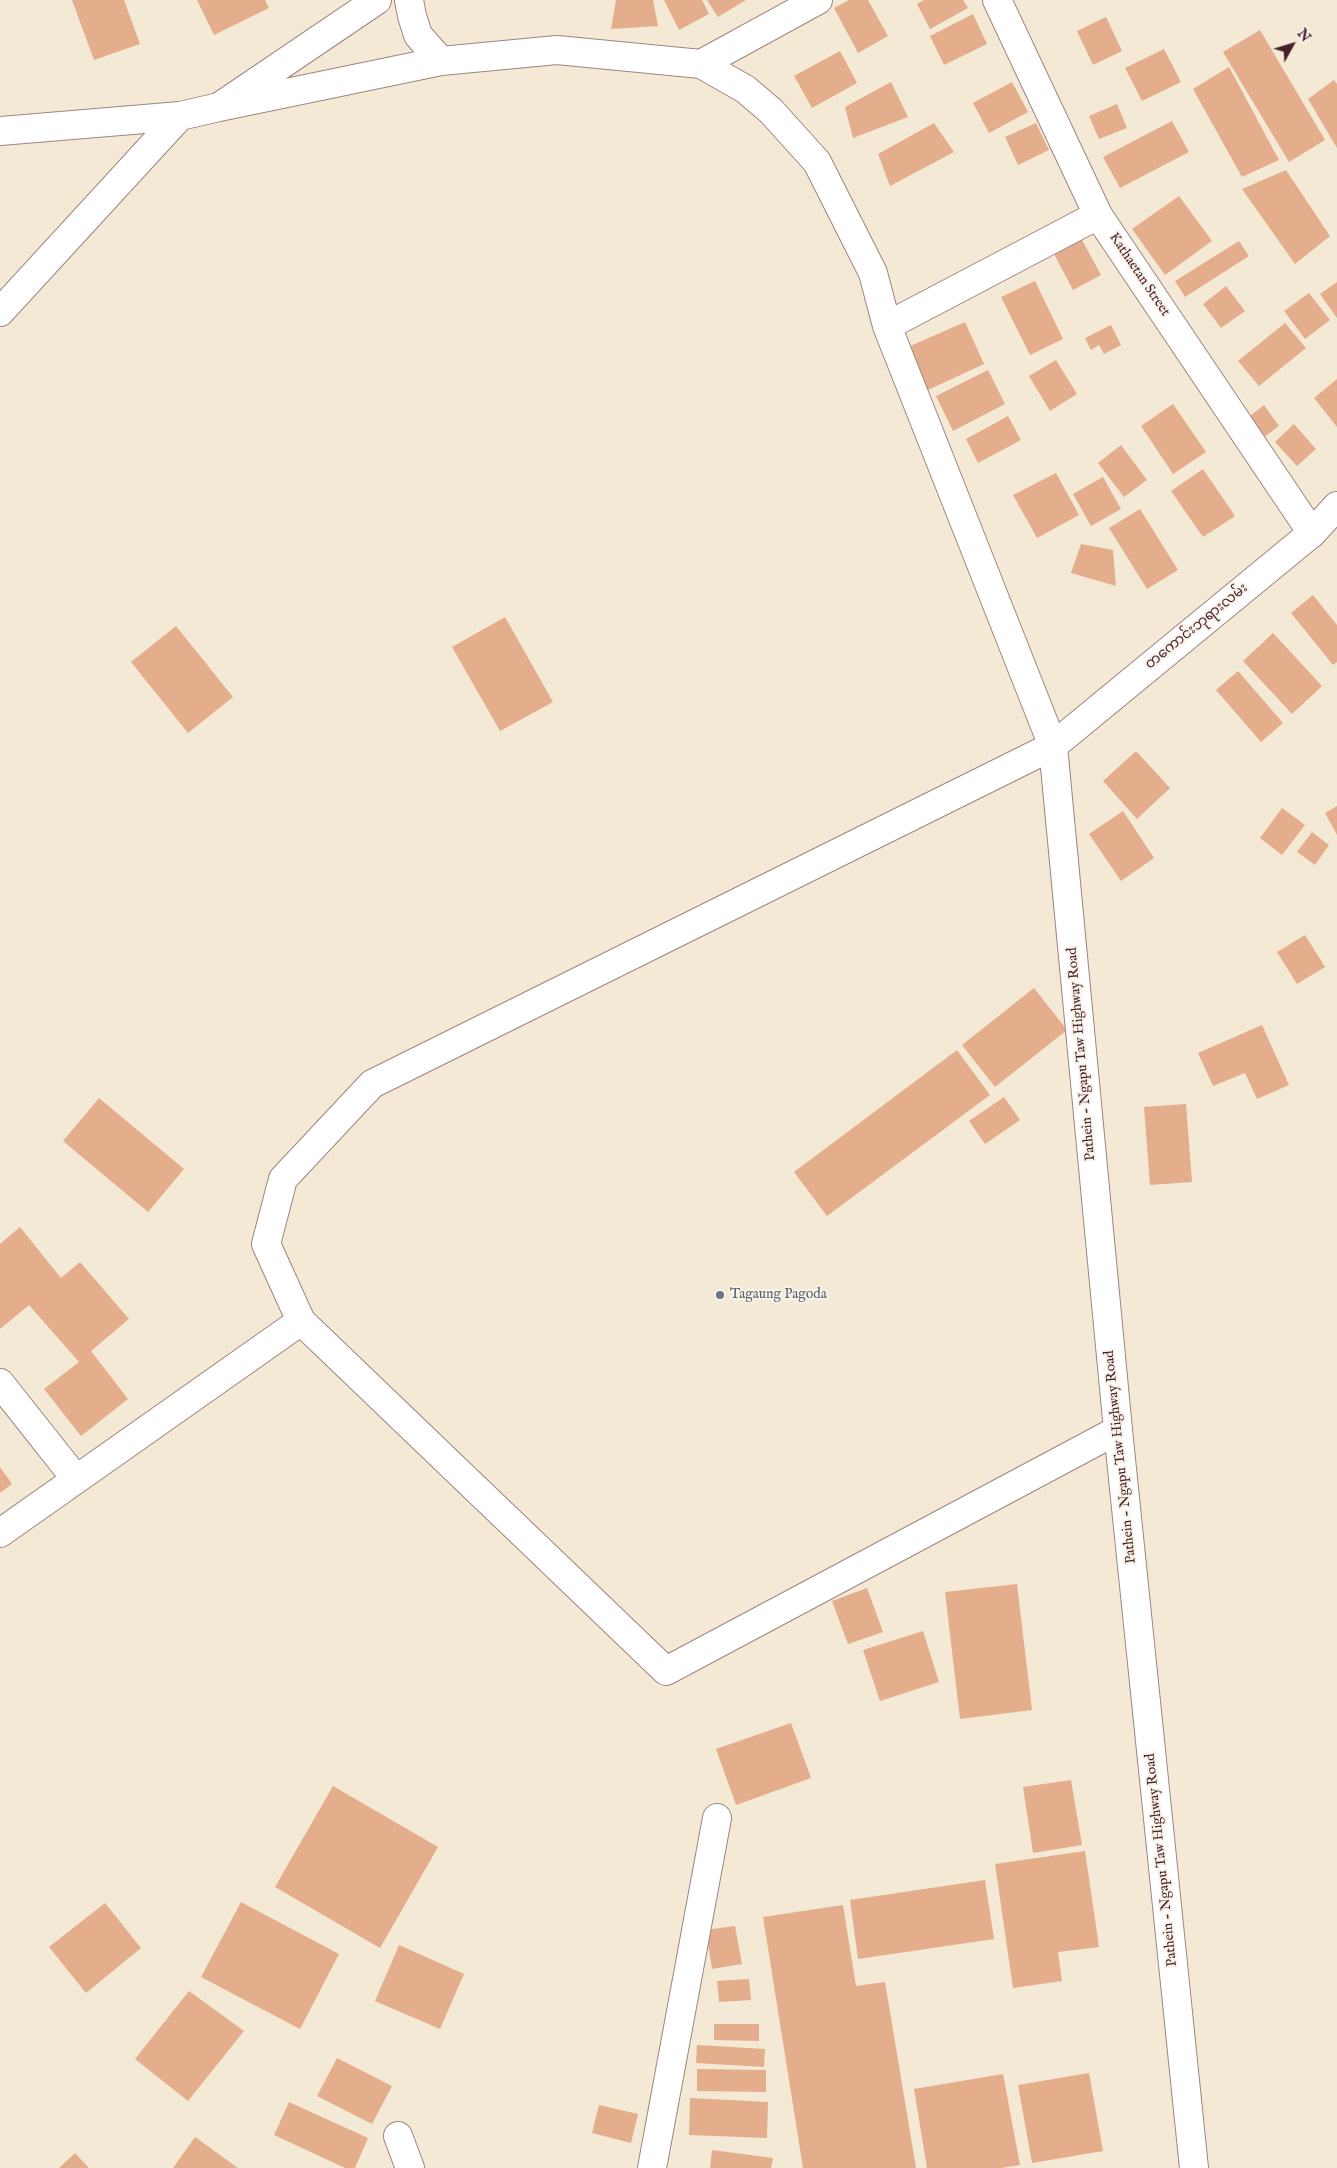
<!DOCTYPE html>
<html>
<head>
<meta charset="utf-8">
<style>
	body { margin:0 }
	#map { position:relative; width:1337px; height:2168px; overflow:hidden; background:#f4e9d5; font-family:"IM FELL English",serif }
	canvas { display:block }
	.north { position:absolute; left:1267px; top:20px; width:50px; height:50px; -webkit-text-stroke:4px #f7f3e8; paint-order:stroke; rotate:51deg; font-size:14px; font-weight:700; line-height:20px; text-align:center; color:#4a1f2b }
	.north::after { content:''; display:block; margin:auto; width:18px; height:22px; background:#4a1f2b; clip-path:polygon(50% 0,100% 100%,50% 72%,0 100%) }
</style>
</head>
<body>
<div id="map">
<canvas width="1337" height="2168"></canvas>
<div class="north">N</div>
</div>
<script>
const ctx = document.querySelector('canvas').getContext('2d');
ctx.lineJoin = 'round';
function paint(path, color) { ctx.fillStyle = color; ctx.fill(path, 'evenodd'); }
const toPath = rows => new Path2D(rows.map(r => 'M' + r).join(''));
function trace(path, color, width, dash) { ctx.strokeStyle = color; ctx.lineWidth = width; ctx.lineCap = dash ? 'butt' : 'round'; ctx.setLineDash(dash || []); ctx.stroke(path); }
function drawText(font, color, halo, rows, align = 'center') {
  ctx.font = font + ' "IM FELL English","Noto Sans Myanmar",serif'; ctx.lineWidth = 4; ctx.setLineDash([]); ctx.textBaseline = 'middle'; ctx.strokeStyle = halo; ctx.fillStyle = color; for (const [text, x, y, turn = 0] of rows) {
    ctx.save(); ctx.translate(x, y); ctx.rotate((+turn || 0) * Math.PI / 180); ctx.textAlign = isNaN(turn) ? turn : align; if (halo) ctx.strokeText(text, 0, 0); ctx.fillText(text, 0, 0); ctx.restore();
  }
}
paint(toPath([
	[72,0,124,0,140,44,94,60],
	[197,0,265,0,269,8,214,35],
	[616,0,653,0,658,26,611,29],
	[664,0,702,0,709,14,679,30],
	[707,0,746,0,718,17],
	[849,0,868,0,888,36,858,53,834,8],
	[924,0,963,0,968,8,930,29,917,4],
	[973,14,987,44,944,65,930,36],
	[1106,17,1122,51,1093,65,1077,31],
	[1260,30,1325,140,1289,162,1223,52],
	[1164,49,1181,82,1142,101,1125,68],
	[840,51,857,83,812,108,794,76],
	[1229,67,1279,160,1242,177,1193,89],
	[1334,80,1337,84,1337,148,1308,99],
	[891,82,908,117,853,138,845,107],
	[1012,82,1028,112,989,133,973,103],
	[1117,104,1127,128,1099,139,1089,116],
	[1172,121,1189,152,1120,188,1103,157],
	[934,123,954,152,890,186,878,154],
	[1036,123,1049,150,1018,165,1005,137],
	[1286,170,1330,236,1295,264,1242,189],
	[1179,196,1212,241,1165,275,1132,229],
	[1081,238,1101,275,1073,290,1053,252],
	[1239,241,1249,256,1185,297,1175,281],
	[1035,281,1063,339,1030,355,1001,297],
	[1337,282,1337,318,1320,294],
	[1226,286,1245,311,1221,328,1203,304],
	[1309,293,1330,320,1305,339,1284,311],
	[965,322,984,364,928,390,908,347],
	[1285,323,1306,348,1259,386,1238,361],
	[1111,325,1121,345,1104,354,1099,345,1091,350,1085,338],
	[1056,360,1077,394,1050,411,1029,376],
	[988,370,1005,404,953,431,936,396],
	[1337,379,1337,427,1314,398],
	[1173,404,1206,452,1173,474,1141,426],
	[1264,405,1279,426,1260,440,1245,420],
	[1008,416,1021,440,978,463,966,439],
	[1294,424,1316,449,1297,466,1275,442],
	[1121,445,1147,480,1124,497,1098,463],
	[1203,469,1235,516,1203,537,1171,491],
	[1056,473,1079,515,1037,538,1013,495],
	[1103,477,1121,509,1091,526,1073,494],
	[1140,509,1178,570,1147,589,1109,528],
	[1081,544,1113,550,1116,586,1071,573],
	[1313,595,1337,625,1337,662,1333,665,1291,613],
	[505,617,553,702,500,731,452,647],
	[176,626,233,697,188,733,131,662],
	[1273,633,1322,686,1292,714,1243,661],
	[1238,671,1283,723,1261,742,1216,690],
	[1136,751,1170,788,1137,819,1103,781],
	[1337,806,1337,835,1325,813],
	[1282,808,1305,825,1282,855,1260,838],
	[1123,811,1154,858,1121,881,1089,834],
	[1312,832,1329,845,1315,865,1297,852],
	[1305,935,1325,967,1297,984,1277,952],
	[1034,988,1067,1030,995,1087,962,1045],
	[1262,1025,1289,1085,1257,1099,1245,1073,1213,1086,1198,1053],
	[957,1050,990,1095,827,1216,794,1172],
	[1004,1097,1020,1120,985,1144,969,1121],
	[99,1098,184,1169,148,1212,63,1141],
	[1186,1104,1192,1182,1150,1185,1144,1107],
	[20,1227,61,1278,80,1262,129,1319,91,1351,128,1399,81,1436,44,1389,79,1362,29,1305,0,1329,0,1244],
	[0,1467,12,1484,0,1493],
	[1017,1584,1032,1710,960,1719,945,1592],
	[867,1588,883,1632,848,1644,832,1601],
	[923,1631,939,1682,880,1701,863,1650],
	[791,1723,811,1778,736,1805,716,1749],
	[1071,1780,1082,1845,1033,1853,1023,1787],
	[333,1786,438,1847,380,1948,275,1887],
	[1085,1851,1099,1947,1058,1952,1062,1981,1013,1988,995,1864],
	[985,1880,994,1939,858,1959,850,1900],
	[241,1902,339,1954,300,2029,201,1977],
	[105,1903,141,1948,86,1993,49,1947],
	[843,1905,856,1986,885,1982,916,2168,803,2168,763,1917],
	[735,1926,742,1964,712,1969,706,1930],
	[399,1945,464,1974,440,2029,375,2001],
	[749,1979,751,2000,719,2002,717,1981],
	[189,1991,244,2031,188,2101,135,2059],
	[714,2024,759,2024,759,2041,714,2040],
	[697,2045,765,2049,764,2067,696,2063],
	[337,2058,392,2086,372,2124,317,2096],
	[697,2069,766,2070,766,2092,697,2091],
	[1089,2073,1103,2151,1032,2163,1018,2085],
	[1003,2074,1020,2165,1001,2168,927,2168,914,2089],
	[690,2098,768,2102,767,2138,689,2135],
	[289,2102,368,2138,355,2168,345,2168,274,2135],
	[599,2105,638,2114,631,2143,592,2133],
	[195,2137,238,2168,173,2168],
	[712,2150,773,2158,771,2168,710,2168],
	[75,2153,89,2168,59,2168]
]), '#e4ad8c');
const minor = toPath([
	[409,0,412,16,418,35,441,61],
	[997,0,1098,215,1312,533],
	[701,64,818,0],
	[0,131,180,116,219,107,377,0],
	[0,312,180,116],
	[887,326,1098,215],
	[301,1321,666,1671,1118,1430],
	[0,1383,76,1479],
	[0,1533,301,1321,266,1244,283,1179,372,1084,1053,746,887,326,873,273,817,162,771,111,745,89,701,64,557,50,441,61,219,107],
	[398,2136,410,2168],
	[652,2168,717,1818]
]);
const major = toPath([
	[1194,2168,1118,1430,1053,746,1312,533,1337,506]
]);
trace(minor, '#9f8480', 30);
trace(major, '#9f8480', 30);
trace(minor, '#fff', 28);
trace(major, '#fff', 28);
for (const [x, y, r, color] of [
	[720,1295,5,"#6b7280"]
]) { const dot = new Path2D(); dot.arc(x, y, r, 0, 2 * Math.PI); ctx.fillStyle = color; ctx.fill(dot); trace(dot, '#f7f3e8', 2); }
drawText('14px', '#4a1f2b', '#f7f3e8', [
	["Kathaetan Street",1139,275,56],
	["တကောင်းဘုရားလမ်း",1197,627,-39],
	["Pathein - Ngapu Taw Highway Road",1082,1054,-95],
	["Pathein - Ngapu Taw Highway Road",1121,1457,-96],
	["Pathein - Ngapu Taw Highway Road",1162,1860,-96]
]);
drawText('14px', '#5b616d', '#f7f3e8', [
	["Tagaung Pagoda",730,1295]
], 'left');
</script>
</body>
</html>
